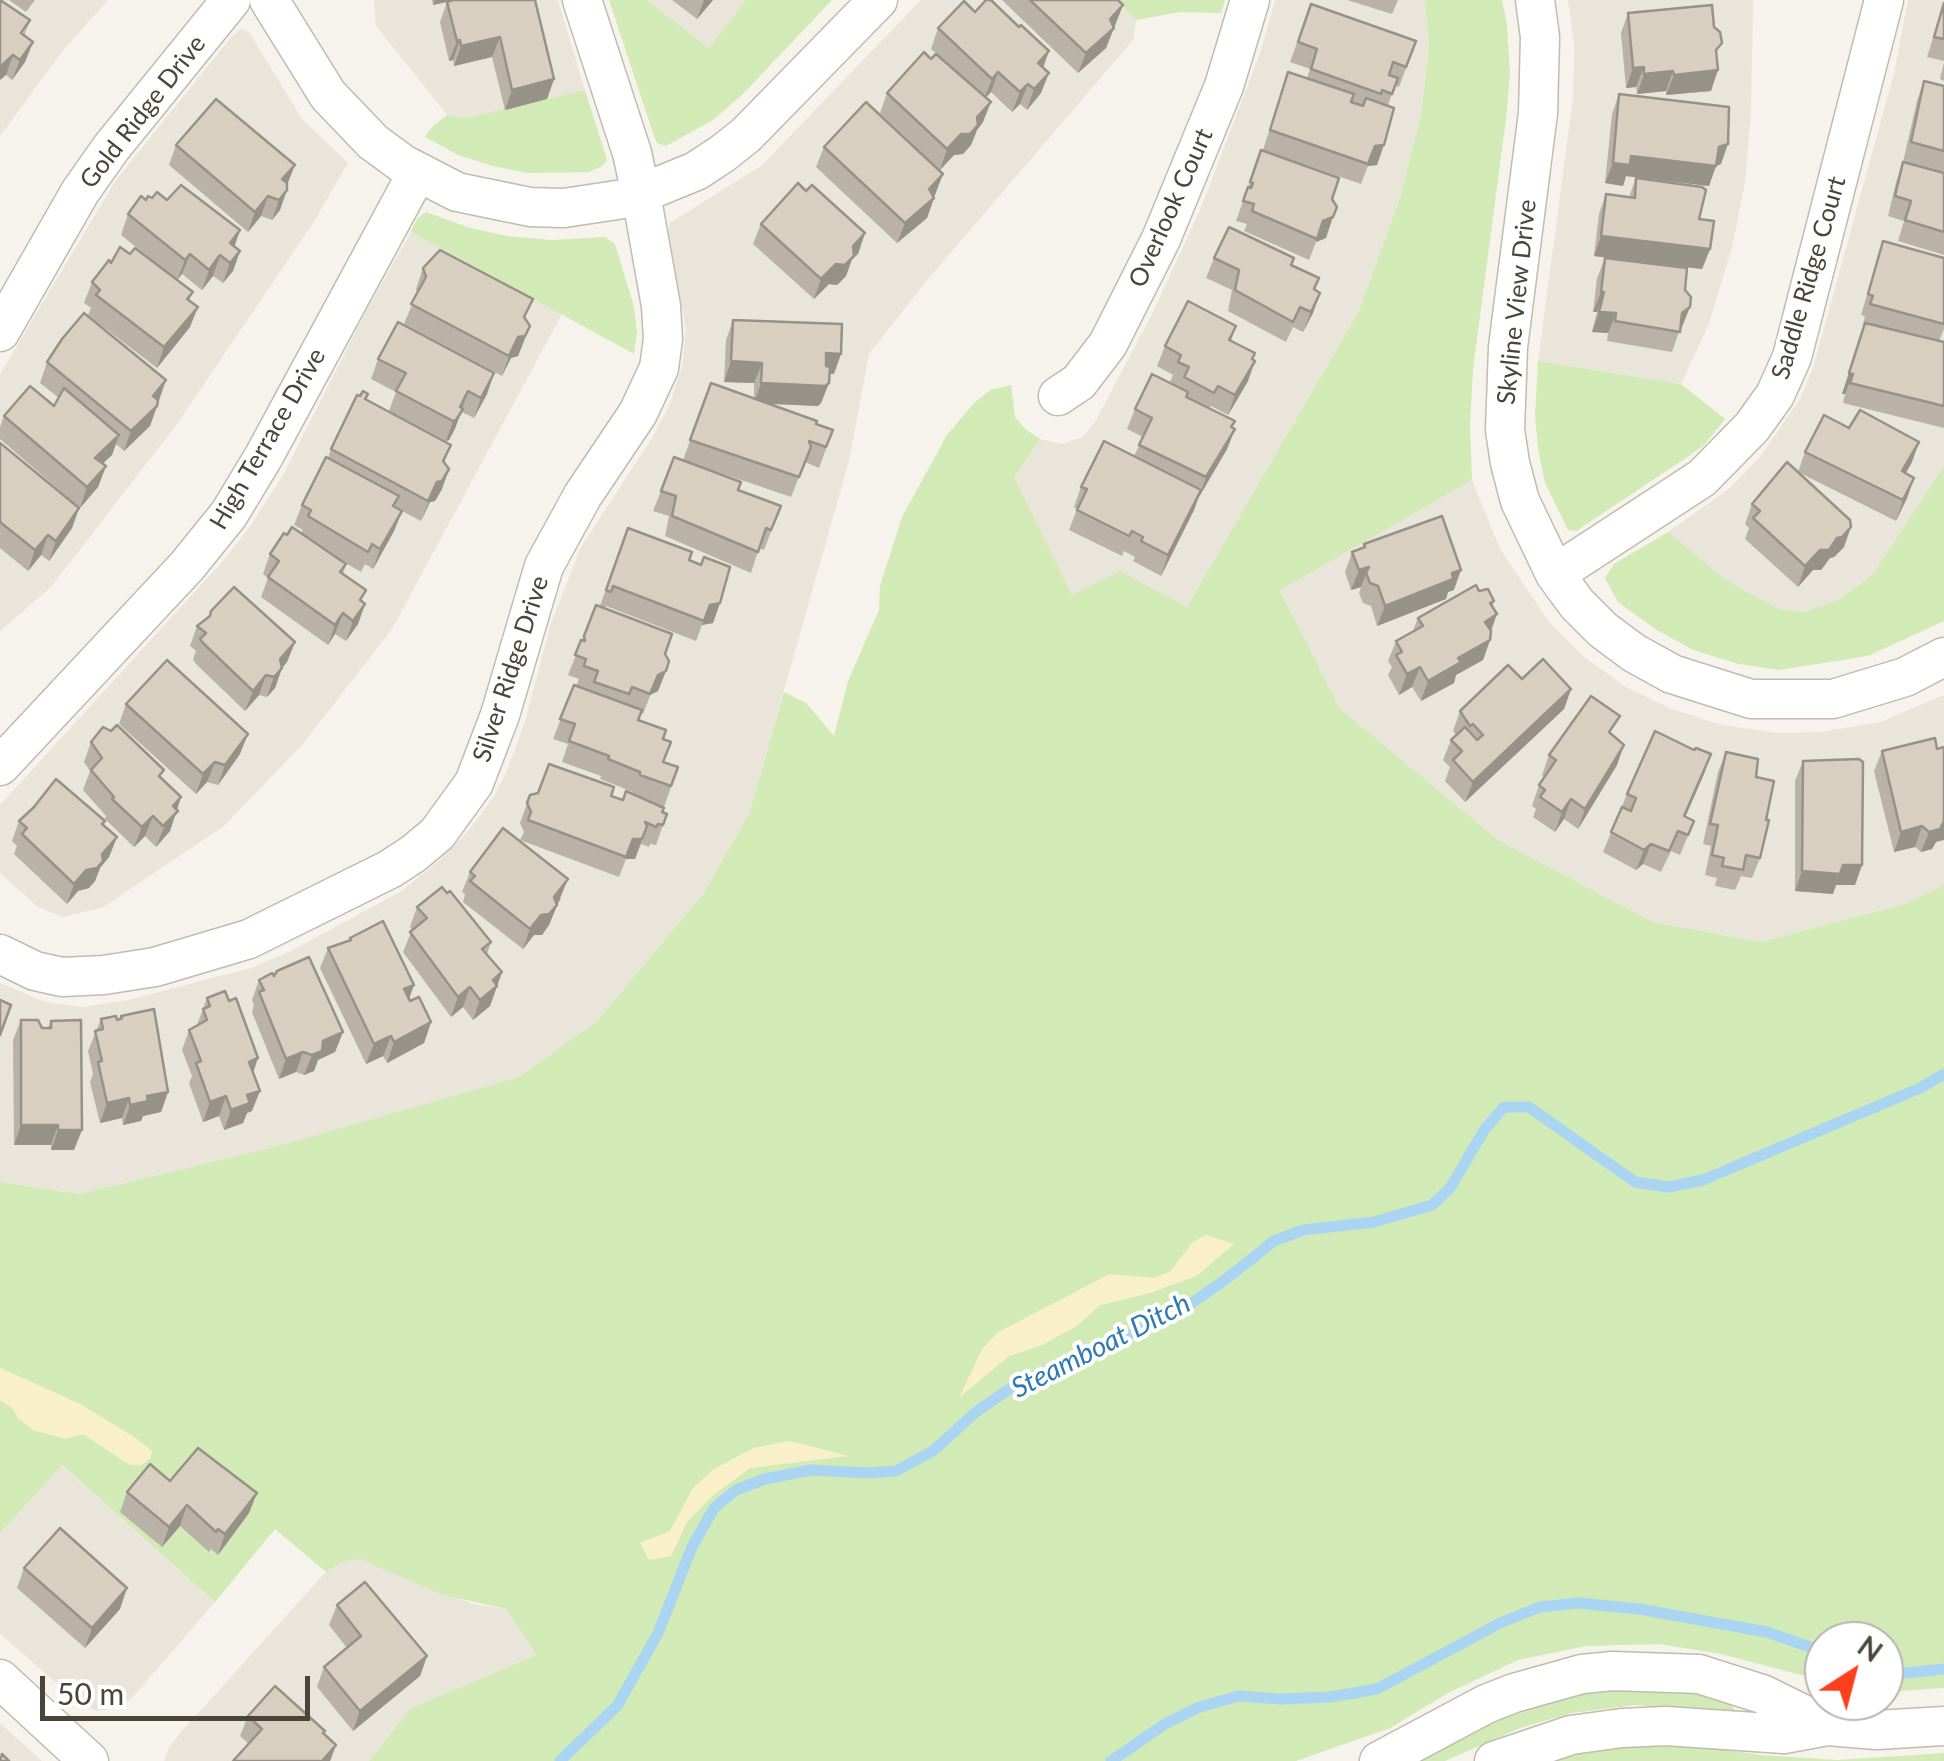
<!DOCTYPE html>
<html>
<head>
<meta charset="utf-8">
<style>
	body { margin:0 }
	#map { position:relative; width:1944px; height:1761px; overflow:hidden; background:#f6f3ec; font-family:Lato,sans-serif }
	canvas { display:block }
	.north { position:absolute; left:1804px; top:1621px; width:100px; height:100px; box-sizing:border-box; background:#fff; border:2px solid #b7b4b0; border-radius:50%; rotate:36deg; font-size:28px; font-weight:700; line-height:40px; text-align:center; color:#4b4439 }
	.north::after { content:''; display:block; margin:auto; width:35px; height:45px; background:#fc3f1d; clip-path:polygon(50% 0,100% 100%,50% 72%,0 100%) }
	.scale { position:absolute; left:40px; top:1676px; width:270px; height:45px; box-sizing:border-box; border:5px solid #4b4439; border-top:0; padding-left:12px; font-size:30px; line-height:35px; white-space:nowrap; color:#4b4439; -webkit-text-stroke:8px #fff; paint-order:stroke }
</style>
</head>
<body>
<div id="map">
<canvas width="1944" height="1761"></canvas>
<div class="north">N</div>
<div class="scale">50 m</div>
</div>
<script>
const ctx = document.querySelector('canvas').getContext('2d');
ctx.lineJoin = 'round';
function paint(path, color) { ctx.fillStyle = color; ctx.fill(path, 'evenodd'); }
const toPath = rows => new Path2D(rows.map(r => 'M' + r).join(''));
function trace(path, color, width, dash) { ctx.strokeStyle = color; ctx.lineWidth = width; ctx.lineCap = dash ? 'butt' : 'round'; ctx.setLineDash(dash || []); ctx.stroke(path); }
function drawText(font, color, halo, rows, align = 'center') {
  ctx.font = font + ' Lato,sans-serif'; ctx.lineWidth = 8; ctx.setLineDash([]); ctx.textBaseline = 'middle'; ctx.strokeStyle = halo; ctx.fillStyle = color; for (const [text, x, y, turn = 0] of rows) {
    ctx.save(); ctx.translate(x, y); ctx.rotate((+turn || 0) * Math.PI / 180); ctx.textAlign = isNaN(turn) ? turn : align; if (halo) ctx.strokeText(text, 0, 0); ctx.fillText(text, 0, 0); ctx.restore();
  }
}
paint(toPath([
	[0,0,108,0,65,48,0,136],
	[374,0,558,0,585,90,465,118,447,115,376,26],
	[647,0,746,0,709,48],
	[921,0,1116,0,1136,20,1133,40,927,280,869,354,849,461,749,814,703,894,597,1021,519,1077,274,1147,79,1194,0,1182,0,983,45,1002,83,1007,128,1000,251,968,289,952,400,892,438,862,469,830,495,795,508,768,525,721,551,623,581,547,652,438,669,406,682,366,686,330,668,232,670,223,762,165],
	[1275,0,1425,0,1429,48,1421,115,1400,198,1359,311,1187,608,1120,571,1072,596,1013,478,1040,439,1062,444,1082,437,1094,424,1152,314,1201,208,1260,53],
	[1568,0,1753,0,1751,113,1745,182,1732,248,1708,326,1681,384,1538,361,1573,98,1574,46],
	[1908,0,1944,0,1944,466,1873,574,1840,599,1804,612,1781,610,1722,578,1668,532,1729,489,1760,457,1800,399,1813,368,1894,73],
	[242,29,249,32,302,119,348,163,313,223,177,424,51,587,0,631,0,374,116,180,233,35],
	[411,232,562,314,392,629,302,745,224,826,102,908,63,917,38,907,0,873,0,805,223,561,249,528,282,477,365,313],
	[1472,480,1500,549,1549,622,1583,656,1626,687,1669,708,1722,725,1777,733,1820,732,1880,722,1944,695,1944,885,1905,904,1761,942,1653,922,1498,840,1339,709,1280,589],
	[61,1465,215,1602,130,1700,114,1709,97,1711,76,1700,0,1634,0,1535],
	[360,1559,473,1604,506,1609,538,1655,411,1708,369,1761,164,1761,168,1749,182,1731,326,1572,342,1562],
	[0,1723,42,1761,0,1761]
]), '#eae5da');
paint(toPath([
	[609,0,647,0,709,48,746,0,832,0,744,93,713,120,666,146,657,143,653,133],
	[1116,0,1225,0,1221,13,1180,12,1136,20],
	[1425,0,1502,0,1507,24,1510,74,1506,119,1473,369,1470,424,1472,480,1280,590,1340,709,1498,840,1653,922,1761,942,1905,904,1944,885,1944,1688,1884,1692,1884,1641,1824,1641,1824,1681,1721,1654,1659,1644,1586,1646,1518,1660,1448,1693,1390,1728,1296,1761,369,1761,411,1708,537,1655,506,1609,444,1595,360,1559,342,1562,326,1572,275,1529,215,1602,62,1465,0,1534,0,1400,13,1408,19,1419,83,1434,130,1465,152,1452,82,1405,0,1368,0,1182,79,1194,274,1147,519,1077,597,1021,703,894,749,814,784,692,806,703,834,736,848,681,879,610,880,586,902,517,947,435,974,403,990,390,1011,385,1015,417,1025,429,1040,439,1014,478,1072,595,1120,571,1187,607,1359,311,1400,198,1421,115,1429,48],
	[1193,1242,1198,1275,1150,1293,1100,1305,1076,1326,1042,1345,1009,1356,962,1394,997,1333,1110,1274,1153,1278,1170,1272],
	[789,1441,844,1455,750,1468,713,1495,687,1522,671,1556,640,1543,670,1531,694,1488,714,1469,754,1448],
	[585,90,607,160,602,166,589,172,528,173,493,166,458,155,425,137,432,127,447,115,465,118],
	[426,212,470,228,507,236,551,240,605,237,615,244,634,307,637,332,634,354,411,232,417,219],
	[1538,361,1681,384,1725,419,1704,445,1683,460,1576,531,1568,530,1545,483,1538,448,1535,415],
	[1944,466,1944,621,1868,656,1779,670,1739,664,1693,650,1655,629,1618,602,1605,578,1614,564,1668,532,1726,580,1781,610,1804,612,1840,599,1873,574],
	[1661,1688,1724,1697,1735,1710,1720,1712,1635,1705,1572,1713,1520,1728,1445,1761,1419,1761,1502,1715,1592,1690],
	[1638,1743,1675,1743,1761,1755,1838,1760,1944,1753,1944,1761,1546,1761,1576,1752]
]), '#d2eab5');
paint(toPath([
	[1206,1235,1234,1244,1198,1275,1150,1293,1100,1305,1077,1326,1042,1345,1009,1356,959,1398,982,1349,997,1333,1110,1274,1153,1278,1170,1272,1193,1242],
	[0,1368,82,1405,136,1438,152,1451,150,1459,141,1465,130,1465,84,1434,65,1439,33,1430,19,1419,12,1408,0,1400],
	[789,1441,848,1456,750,1468,713,1495,687,1522,671,1556,649,1560,640,1543,670,1531,693,1488,714,1469,755,1448]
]), '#f9efc9');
trace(toPath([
	[1884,1671,1897,1674,1944,1669],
	[560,1761,617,1706,658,1633,692,1547,714,1508,736,1490,765,1479,811,1470,867,1473,896,1471,933,1451,976,1412,1018,1383,1173,1316,1225,1280,1274,1241,1303,1230,1374,1222,1432,1205,1450,1188,1485,1129,1504,1107,1529,1107,1635,1182,1668,1187,1703,1180,1920,1088,1944,1074],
	[1111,1761,1165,1724,1197,1708,1238,1696,1281,1699,1330,1697,1377,1689,1500,1623,1540,1607,1578,1603,1639,1609,1767,1632,1824,1652]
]), '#a9d4f2', 11);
const street = toPath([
	[269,0,328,95,373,142,403,164,457,192,530,207,564,208,630,198,696,171,722,154,746,135,878,0],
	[1535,0,1540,37,1538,113,1508,347,1505,430,1510,463,1520,501,1555,574,1577,604,1603,630,1634,653,1672,674,1751,699,1833,699,1905,677,1944,657],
	[0,332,80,192,111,148,231,0],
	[1058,396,1079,382,1108,344,1161,239,1224,86,1250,0],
	[1555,574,1702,478,1752,427,1775,395,1792,357,1884,0],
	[0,766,187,566,229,514,264,456,417,173],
	[0,954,35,971,62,977,104,975,155,967,249,939,390,869,413,854,437,834,474,783,500,715,544,566,583,495,638,413,659,368,663,339,661,306,641,194,632,153,582,0],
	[0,1679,89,1761],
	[1379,1761,1486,1704,1514,1693,1582,1674,1613,1671,1699,1674,1762,1694,1827,1726],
	[1494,1761,1571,1735,1622,1728,1666,1726,1784,1734,1827,1726,1877,1730,1944,1726]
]);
trace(street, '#c2bbae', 41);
trace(street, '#fff', 38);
paint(toPath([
	[9,0,35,0,26,12],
	[432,0,535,0,554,79,547,99,505,110,492,57,454,66,453,60,449,61,440,22,447,2,433,5],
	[672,0,713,0,697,19],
	[1002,0,1118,0,1123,5,1106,48,1078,73],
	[1347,0,1398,0,1392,14],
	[1944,3,1944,61,1927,57],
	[1311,4,1416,41,1399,87,1395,86,1388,105,1377,165,1368,166,1361,184,1263,150,1288,72,1307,78,1310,69,1290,62],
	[975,12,1043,68,1041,93,1027,110,1020,104,1012,112,991,92,986,98,983,122,977,130,971,145,963,154,954,155,940,170,880,113,887,93,937,54,931,49,938,28],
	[1628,13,1717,57,1711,91,1666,95,1666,91,1637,94,1636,87,1626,88,1621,33],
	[30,20,24,36,33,42,25,62,12,80,6,75,0,80],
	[1944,62,1944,81,1940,79],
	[1924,81,1944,86,1944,173,1903,162,1917,101],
	[1619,94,1721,164,1716,165,1709,186,1626,176,1623,186,1605,183,1612,114],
	[176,145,287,186,280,210,272,220,261,216,248,232,169,165],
	[824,147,935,195,927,218,897,243,816,167],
	[1261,150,1332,199,1326,238,1316,242,1309,260,1244,231,1247,224,1236,221],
	[1903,162,1944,173,1944,255,1898,241,1904,221,1888,216,1896,182],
	[1636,178,1699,219,1710,249,1702,269,1594,256,1599,214,1606,194,1629,197],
	[806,191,865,233,858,254,852,259,846,276,837,285,829,284,814,299,753,244,761,224],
	[152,198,167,200,240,251,233,271,223,283,213,276,202,290,182,274,177,280,193,292,189,301,190,327,157,368,88,315,91,308,84,303,92,282,111,263,130,254,176,279,121,235,128,214,146,200],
	[1883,241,1944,258,1944,329,1939,341,1944,342,1944,428,1843,403,1845,394,1842,394,1865,324,1863,324,1865,316,1861,315],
	[1214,258,1294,258,1292,266,1315,290,1313,313,1303,332,1293,327,1286,342,1228,311,1232,290,1206,278],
	[1605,258,1685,290,1682,327,1680,329,1672,352,1607,341,1608,333,1592,332,1597,312,1593,312,1597,278],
	[423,268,526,320,522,346,518,356,511,358,502,376,404,324,417,293,416,289],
	[733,320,834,374,829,374,829,383,821,403,818,406,770,404,833,430,819,468,805,462,791,497,683,460,711,383,754,398,754,383,724,382,726,340],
	[1236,326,1231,341,1252,359,1248,381,1228,415,1211,406,1209,409,1235,421,1232,428,1235,429,1227,449,1199,497,1194,510,1161,576,1133,561,1135,557,1124,551,1122,556,1069,530,1077,509,1074,507,1081,487,1134,456,1143,437,1127,429,1135,409,1180,387,1170,382,1173,375,1157,366,1165,346],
	[378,359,494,373,487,394,474,418,462,412,449,440,446,441,389,411,396,392,371,379],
	[47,362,166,380,150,426,124,451,116,444,112,455,102,464,106,466,98,487,80,508,0,439,0,427,4,416,54,406,59,398,40,383],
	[366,400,451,445,444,463,442,489,435,501,430,502,421,521,402,511,394,531,373,569,365,564,361,572,337,558,346,564,343,574,365,604,358,624,346,641,335,634,328,645,261,597,268,578,263,574,270,554,287,535,301,533,303,530,294,525,302,505,328,458,331,449],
	[0,443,79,508,72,528,49,561,41,555,28,571,0,548],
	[1805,452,1912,462,1906,473,1914,478,1907,498,1896,521,1798,472],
	[738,490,781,506,764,550,759,548,751,573,665,536,669,516,653,511,661,491],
	[1752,504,1844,547,1834,557,1830,558,1821,570,1813,570,1798,587,1745,539,1749,528,1745,524],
	[628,528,690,560,720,603,713,623,702,625,696,641,606,606,605,608,665,654,669,661,658,691,650,695,643,714,641,713,638,720,663,739,663,762,678,767,664,807,647,801,667,814,656,845,650,844,649,847,641,844,635,859,626,859,619,877,520,840,524,832,520,823,530,795,611,796,623,800,632,794,633,792,600,779,601,776,562,762,568,744,553,739,574,685,576,686,579,679,568,675,596,605,600,606],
	[1364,544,1454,590,1448,592,1446,599,1377,626,1371,606,1363,603,1359,593,1361,587,1351,590,1345,572,1352,552,1363,548],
	[1479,591,1494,601,1492,607,1490,640,1483,660,1456,675,1454,683,1421,701,1412,687,1399,695,1388,675,1392,667,1388,661,1396,641,1413,631,1418,618],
	[211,611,295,642,287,662,282,668,275,688,267,697,259,695,245,711,196,664,193,659,196,651,190,646,197,626,208,617],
	[1522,679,1571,689,1564,709,1465,802,1445,781,1450,767,1443,760,1451,740,1456,735,1453,731,1460,711],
	[126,704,240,754,218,785,207,782,196,794,119,724],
	[1613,735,1617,765,1578,829,1564,819,1555,832,1533,817,1536,809,1532,806,1539,785,1545,777,1542,775,1549,755],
	[91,742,161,778,181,797,170,831,156,847,145,836,134,847,105,819,106,816,83,790,90,771,84,762],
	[1694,750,1711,754,1685,817,1694,821,1680,855,1671,851,1661,872,1643,864,1636,870,1603,852,1627,794],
	[1882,751,1936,842,1932,849,1921,852,1915,847,1894,852,1874,771],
	[1726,752,1756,777,1760,858,1752,878,1741,876,1735,890,1715,886,1717,878,1705,875,1711,846,1703,844,1718,772],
	[1803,761,1862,865,1855,885,1836,885,1833,894,1795,891,1795,781],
	[19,821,103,826,117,837,109,857,100,868,95,881,89,888,78,891,67,904,14,854,17,846,12,841],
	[470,872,561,899,557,905,549,925,542,935,534,935,523,949,463,902,465,894,462,892],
	[417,907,491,942,487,954,502,972,490,1006,473,1020,463,1007,451,1017,403,952,412,930,410,927],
	[350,938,431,1022,424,1043,387,1063,383,1056,366,1064,320,968,328,948,348,941],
	[259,980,343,1032,335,1052,318,1060,314,1071,304,1075,296,1072,279,1079,252,1012,254,1005,252,1000],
	[207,998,253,1073,252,1111,247,1113,243,1123,224,1130,219,1116,203,1122,189,1083,192,1076,182,1050,189,1030,197,1025],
	[121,1016,168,1092,161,1112,143,1116,141,1121,123,1125,122,1118,100,1123,90,1082,93,1074,88,1051,101,1019,117,1020,120,1019],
	[21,1020,42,1028,48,1028,51,1021,74,1150,51,1150,51,1145,14,1145,13,1040],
	[170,1481,249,1513,218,1555,211,1549,209,1552,180,1526,162,1547,120,1512,127,1492],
	[24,1568,120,1609,85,1648,17,1588],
	[337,1605,427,1656,420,1676,353,1731,317,1687,324,1667,347,1648,329,1625],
	[248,1716,324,1734,336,1745,330,1761,233,1761,249,1744,240,1736]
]), '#bab2a6');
paint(toPath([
	[435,0,455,0,433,5],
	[704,0,713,0,697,19],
	[1123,5,1106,48,1078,73,1086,53,1110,19],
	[500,37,492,57,454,66,461,46],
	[460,40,453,60,449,61,457,41],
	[33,42,25,62,12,80,20,60],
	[1049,51,1042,71,1038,63],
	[13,55,6,75,0,80,0,67],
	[1644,67,1636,87,1626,88,1633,68],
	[1718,70,1711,91,1666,95,1674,75],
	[1673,71,1666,91,1637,94,1644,74],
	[998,72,991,92,984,99,992,79],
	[1049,73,1041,93,1027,110,1034,89],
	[554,79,547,99,505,110,512,90],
	[1028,84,1020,104,1012,112,1020,92],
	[991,102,983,122,977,130,971,145,963,154,954,155,940,170,947,149],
	[1728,144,1721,164,1716,166,1709,186,1626,176,1623,186,1605,183,1613,163,1631,156],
	[1384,145,1377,165,1368,166,1375,146],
	[295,165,287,185,275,200,282,179],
	[943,174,935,195,927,203,934,198,927,218,897,243,905,223,929,189],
	[287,190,280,210,272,220,279,200],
	[268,196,261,216,248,232,255,212],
	[1333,217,1326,238,1316,242,1323,221],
	[240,230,233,251,230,243],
	[865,233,858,254,852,259,846,276,837,285,829,284,814,299,821,279],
	[1601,236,1710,249,1702,269,1594,256],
	[240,251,233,271,223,283,230,263],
	[190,254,182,274,177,280,185,260],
	[220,255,213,276,202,290,209,270],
	[1601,292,1604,292,1597,312,1593,312],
	[1320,293,1313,313,1303,332,1311,312],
	[198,307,190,327,157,368,164,347],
	[1690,307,1682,327,1674,333,1682,313],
	[1599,312,1616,313,1608,333,1592,332],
	[530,326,518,356,511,358,502,376,509,356,518,337],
	[826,353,841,354,834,374,819,374],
	[731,361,762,363,754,383,724,382],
	[1255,361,1248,381,1228,415,1235,395],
	[494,373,487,394,474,418,481,398],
	[1849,373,1853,374,1845,394,1842,394],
	[166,380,159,400,153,396],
	[761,383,829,383,821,403,818,406,754,403],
	[468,391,455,429,449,440,446,441,453,421],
	[157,406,150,426,124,451,131,431],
	[1235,429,1227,449,1199,497,1206,477],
	[119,435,112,455,87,478,95,458],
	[1919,442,1912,462,1895,491,1902,471],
	[106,466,98,487,80,508,87,487],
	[449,469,442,489,435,501,430,502,421,521,437,482],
	[1914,478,1907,498,1896,521,1903,500],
	[1201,490,1194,510,1161,576,1168,555],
	[79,508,72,528,49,561,56,541],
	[402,511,394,531,373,569,380,549],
	[1851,527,1844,547,1834,557,1830,558,1821,570,1813,570,1798,587,1805,566,1820,550],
	[48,535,41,555,28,571,35,550],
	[1369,567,1361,587,1351,590,1359,570],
	[1461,570,1454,590,1448,592,1446,599,1377,626,1385,606,1452,573],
	[1494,601,1487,620,1497,614,1490,634,1477,642,1490,603],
	[720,603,713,623,702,625,710,605],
	[365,604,358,624,346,641,353,621],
	[343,613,335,634,328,645,335,625],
	[1490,640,1483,660,1456,675,1454,683,1421,701,1428,681,1458,658],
	[295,642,287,662,275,676,282,668,275,688,267,697,280,659],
	[1420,667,1412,687,1399,695,1407,674],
	[666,671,658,691,650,695,643,714,658,675],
	[266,675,259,695,245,711,253,691],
	[1571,689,1564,709,1465,802,1473,782],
	[248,734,240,754,218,785,225,765],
	[1624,745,1617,765,1578,829,1585,809],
	[1711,754,1704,774,1677,836,1684,816],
	[215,762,207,782,196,794,203,774],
	[181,797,170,831,156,847,173,806],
	[1571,799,1564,819,1555,832,1562,812],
	[153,816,145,836,134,847,142,827],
	[1944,821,1944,840,1936,842,1932,849,1921,852,1929,832],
	[1922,826,1915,847,1894,852,1901,832],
	[117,837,109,857,100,868,95,881,89,888,78,891,67,904,74,884],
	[633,839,642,839,635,859,626,859],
	[1651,844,1643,864,1636,870,1644,850],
	[1843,865,1862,865,1855,885,1836,885,1833,894,1795,891,1802,871],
	[568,879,549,925,542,935,534,935,523,949,530,929],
	[502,972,490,1006,473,1020,480,1000,493,980],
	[414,985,407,1005,404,989],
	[470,987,463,1007,451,1017,458,997],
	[431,1022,424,1043,387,1063,394,1042],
	[343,1032,335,1052,318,1060,314,1071,304,1075,312,1055,323,1041],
	[391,1036,383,1056,366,1064,374,1044],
	[303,1052,296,1072,279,1079,286,1059],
	[258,1058,251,1079,249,1062],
	[260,1091,252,1111,247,1113,243,1123,224,1130,231,1110,247,1095],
	[168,1092,161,1112,143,1116,141,1121,123,1125,130,1105,147,1096],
	[226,1096,219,1116,203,1122,210,1102],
	[129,1098,122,1118,100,1123,107,1103],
	[21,1125,58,1125,51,1145,14,1145],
	[58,1130,82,1130,74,1150,51,1150],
	[257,1493,249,1513,218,1555,225,1534],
	[187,1505,180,1526,162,1547,169,1527],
	[127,1588,120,1609,85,1648,92,1628],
	[427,1656,420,1676,353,1731,360,1711],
	[336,1745,330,1761,322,1761]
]), '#979187');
const building = toPath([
	[0,0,30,20,21,33,33,42,20,60,13,55,0,67,0,0],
	[453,0,535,0,554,79,512,90,500,37,461,46,460,40,457,41,447,2,453,0],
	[986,0,991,0,1019,27,1021,25,1049,51,1038,63,1049,73,1034,89,1028,84,1020,92,998,72,992,79,938,28,964,1,975,12,986,0],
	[1030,0,1118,0,1123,5,1110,19,1114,28,1086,53,1030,0],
	[1944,3,1944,39,1934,37,1944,3],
	[1311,4,1416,41,1406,67,1393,62,1389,75,1398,78,1392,94,1382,90,1381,94,1311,69,1317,49,1298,42,1311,4],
	[1712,5,1714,27,1720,32,1722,43,1716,50,1718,70,1674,75,1673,71,1644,74,1644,67,1633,68,1628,13,1712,5],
	[924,52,931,59,936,54,991,102,977,117,978,125,970,134,961,134,947,149,887,93,924,52],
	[1288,72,1354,94,1351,102,1363,106,1366,98,1394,108,1384,145,1375,146,1368,164,1270,130,1288,72],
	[1924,81,1944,86,1944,151,1911,142,1924,81],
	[1619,94,1729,107,1728,144,1719,147,1716,166,1631,156,1630,165,1613,163,1619,94],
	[216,99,295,165,282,179,287,183,287,190,279,200,268,196,255,212,176,145,216,99],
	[866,102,943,174,929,189,934,198,905,223,824,147,866,102],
	[1261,150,1339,178,1332,199,1337,207,1333,217,1323,221,1317,239,1252,211,1254,204,1243,201,1248,187,1251,188,1253,183,1250,182,1261,150],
	[1903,162,1944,173,1944,232,1905,220,1911,201,1895,196,1903,162],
	[1636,178,1702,187,1706,190,1699,219,1714,221,1710,249,1601,236,1606,194,1635,198,1636,178],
	[798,183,806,191,812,185,865,233,853,246,854,256,845,265,836,264,821,279,761,224,798,183],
	[181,185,240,230,230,243,240,251,230,263,220,255,209,270,190,254,185,260,128,214,141,196,146,200,148,196,152,198,157,192,167,200,181,185],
	[1229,227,1294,258,1291,265,1319,278,1314,289,1320,293,1311,312,1300,307,1293,322,1235,290,1239,270,1214,258,1229,227],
	[1883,241,1944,258,1944,324,1870,304,1873,296,1868,294,1883,241],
	[120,247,130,254,135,248,193,292,187,299,198,307,164,347,96,295,100,290,92,282,109,260,111,263,120,247],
	[440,250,533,299,524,317,530,326,525,336,518,337,509,356,411,304,426,277,423,268,440,250],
	[1605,258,1687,268,1685,290,1691,297,1690,307,1682,313,1680,332,1615,321,1616,313,1599,312,1604,292,1601,292,1605,258],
	[1188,301,1236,326,1229,340,1255,353,1252,359,1255,361,1235,395,1218,386,1214,393,1184,377,1189,367,1178,362,1181,355,1165,346,1188,301],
	[84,313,166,380,153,396,158,400,157,406,131,431,47,362,62,339,84,313],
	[733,320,842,324,841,354,826,353,826,366,830,367,829,383,825,386,761,383,762,363,731,361,733,320],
	[398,322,494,373,481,398,468,391,460,407,463,409,456,420,453,421,396,391,406,373,378,359,398,322],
	[1865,323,1944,342,1944,406,1850,383,1853,374,1849,373,1865,323],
	[1152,374,1188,392,1186,397,1235,421,1231,427,1235,429,1206,477,1139,445,1152,418,1135,409,1152,374],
	[711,383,817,421,816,424,833,430,826,447,809,441,811,447,799,477,690,440,711,383],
	[30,386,54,406,64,388,119,435,95,458,106,466,87,487,4,416,30,386],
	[363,391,368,394,365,399,451,445,443,461,449,469,442,481,437,482,428,501,331,449,357,395,360,396,363,391],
	[1860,410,1919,442,1902,471,1914,478,1903,500,1805,452,1824,415,1849,428,1860,410],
	[1104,441,1201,490,1168,555,1141,541,1143,537,1132,531,1129,536,1077,510,1087,489,1081,487,1104,441],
	[0,443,79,508,56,541,48,535,35,550,0,522,0,443],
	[326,457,399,496,393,506,402,511,380,549,372,544,368,552,308,516,311,510,302,505,326,457],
	[674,457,741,482,738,490,781,506,771,530,766,528,758,552,672,516,676,496,661,491,674,457],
	[1787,462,1850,520,1851,527,1842,537,1837,538,1829,550,1820,550,1805,566,1753,518,1760,511,1752,504,1787,462],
	[1442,516,1461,570,1452,573,1453,579,1385,606,1378,586,1370,583,1366,573,1369,567,1359,570,1352,552,1365,547,1364,544,1442,516],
	[292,527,346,564,340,572,366,590,360,600,365,604,353,621,343,613,335,625,268,577,279,561,270,554,284,533,287,535,292,527],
	[628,528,692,552,689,560,701,565,704,557,730,567,720,603,710,605,704,621,613,586,611,592,606,590,628,528],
	[1476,585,1479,591,1488,589,1494,601,1490,603,1497,614,1485,622,1491,631,1490,640,1458,658,1461,662,1428,681,1420,667,1407,674,1396,655,1402,652,1396,641,1423,626,1418,618,1476,585],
	[234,587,295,642,280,659,282,668,274,677,266,675,253,691,203,643,200,639,206,633,197,626,210,616,211,611,234,587],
	[596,605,672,634,665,654,669,661,666,671,658,675,650,694,632,687,629,694,594,682,598,671,584,666,586,659,575,655,581,640,585,641,584,636,596,605],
	[1543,659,1571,689,1473,782,1453,760,1462,751,1451,740,1465,727,1477,740,1483,735,1473,724,1470,726,1460,711,1508,665,1522,679,1543,659],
	[167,660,248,734,225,765,215,762,203,774,126,704,167,660],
	[574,685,642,710,638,720,666,730,663,739,671,742,663,762,678,767,671,786,640,775,640,772,608,759,609,756,569,741,575,724,560,719,574,685],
	[1591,696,1620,716,1609,732,1624,745,1585,809,1571,799,1562,812,1540,797,1545,790,1539,785,1556,760,1549,755,1591,696],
	[117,725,164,770,159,776,181,797,173,806,178,811,163,826,153,816,142,827,112,799,114,797,91,770,102,758,91,742,103,727,111,731,117,725],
	[1655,731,1694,750,1696,748,1711,754,1684,816,1694,821,1688,835,1678,831,1669,851,1651,844,1644,850,1611,832,1622,807,1631,811,1636,798,1627,794,1655,731],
	[1935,738,1937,749,1944,747,1944,821,1940,829,1929,832,1922,826,1901,832,1882,751,1935,738],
	[1726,752,1758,759,1756,777,1774,781,1766,820,1769,820,1760,858,1746,855,1743,870,1722,866,1724,858,1712,855,1718,825,1710,824,1726,752],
	[1859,759,1863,762,1862,865,1843,865,1840,874,1802,871,1803,761,1859,759],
	[549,764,614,787,611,796,623,800,626,791,664,808,662,812,667,814,663,825,658,824,656,827,645,822,647,826,642,839,633,839,626,857,528,820,531,812,527,803,530,795,538,793,549,764],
	[56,779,105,821,102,824,117,837,102,854,103,861,97,868,86,870,74,884,22,834,27,828,19,821,34,807,56,779],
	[503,828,568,879,554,897,557,905,549,914,541,915,530,929,470,881,475,876,470,872,503,828],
	[442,887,447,893,450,891,491,942,482,949,502,972,493,980,497,986,480,1000,470,987,458,997,410,932,427,918,417,907,442,887],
	[383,921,414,985,404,989,410,1001,419,997,431,1022,394,1042,391,1036,374,1044,328,948,351,940,350,938,383,921],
	[309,957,343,1032,323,1041,322,1051,312,1055,303,1052,286,1059,259,992,264,990,259,980,272,973,274,976,277,971,309,957],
	[225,991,229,1001,236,998,258,1058,249,1062,260,1091,247,1095,250,1103,231,1110,226,1096,210,1102,196,1063,201,1061,189,1030,207,1020,203,1009,210,1006,207,998,225,991],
	[0,1000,11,1005,0,1035,0,1000],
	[154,1009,168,1092,147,1096,148,1101,130,1105,129,1098,107,1103,98,1062,102,1061,95,1031,103,1029,101,1019,116,1016,117,1020,122,1018,121,1016,154,1009],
	[21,1020,38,1020,42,1028,51,1028,51,1021,81,1020,82,1130,58,1130,58,1125,21,1125,21,1020],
	[198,1448,257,1493,225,1534,218,1529,216,1532,187,1505,169,1527,127,1492,150,1464,170,1481,198,1448],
	[60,1528,127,1588,92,1628,24,1568,60,1528],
	[365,1582,427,1656,360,1711,324,1667,361,1636,337,1605,365,1582],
	[275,1686,325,1731,323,1733,336,1745,322,1761,233,1761,262,1729,248,1716,275,1686],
	[2,1754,9,1761,0,1761,2,1754]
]);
paint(building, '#d8cfc1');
trace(building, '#979187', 2.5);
drawText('25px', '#4b4439', '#fff', [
	["Gold Ridge Drive",143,112,-52],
	["Overlook Court",1171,208,-66],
	["Saddle Ridge Court",1809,278,-74],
	["Skyline View Drive",1517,302,-84],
	["High Terrace Drive",268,439,-60],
	["Silver Ridge Drive",511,669,-72]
]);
drawText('italic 28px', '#2e7ab2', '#fff', [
	["Steamboat Ditch",1101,1346,-27]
]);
</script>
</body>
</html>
